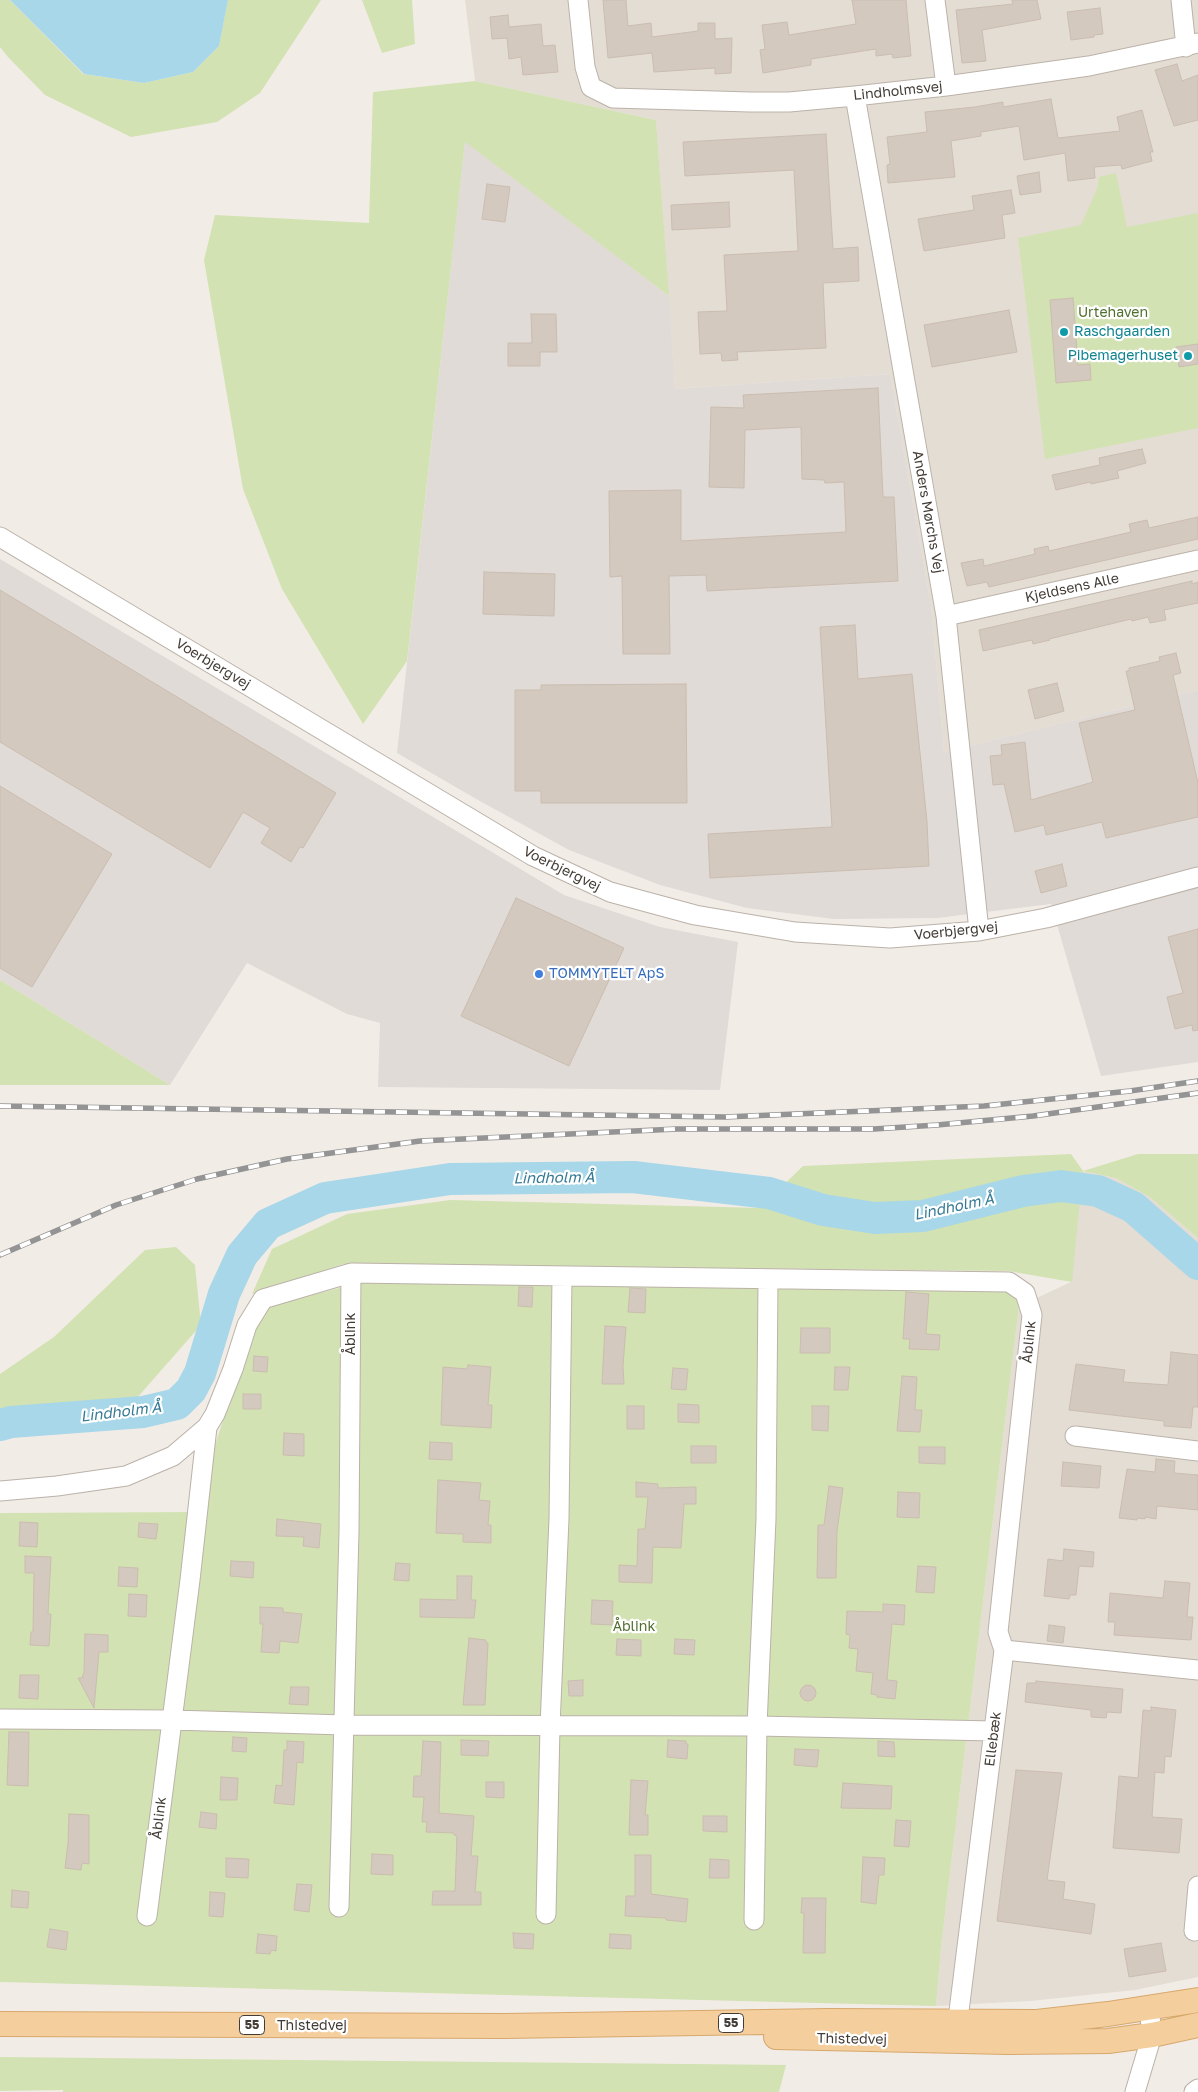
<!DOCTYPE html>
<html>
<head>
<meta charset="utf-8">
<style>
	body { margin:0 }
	canvas { display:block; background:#f1ece6 }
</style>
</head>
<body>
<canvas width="1198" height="2092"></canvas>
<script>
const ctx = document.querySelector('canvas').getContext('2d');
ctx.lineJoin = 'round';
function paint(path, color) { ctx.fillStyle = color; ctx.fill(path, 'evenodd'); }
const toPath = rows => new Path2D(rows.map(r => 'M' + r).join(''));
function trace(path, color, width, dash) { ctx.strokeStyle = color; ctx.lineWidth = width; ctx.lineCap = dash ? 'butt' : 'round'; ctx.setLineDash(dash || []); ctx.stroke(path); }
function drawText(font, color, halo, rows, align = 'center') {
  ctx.font = font + ' "Golos Text",sans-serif'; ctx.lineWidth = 4.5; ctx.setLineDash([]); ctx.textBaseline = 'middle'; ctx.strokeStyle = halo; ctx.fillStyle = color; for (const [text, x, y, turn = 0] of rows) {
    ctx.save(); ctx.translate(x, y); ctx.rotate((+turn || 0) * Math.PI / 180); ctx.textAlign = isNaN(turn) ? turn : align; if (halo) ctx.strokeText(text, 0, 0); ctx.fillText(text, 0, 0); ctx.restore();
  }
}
paint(toPath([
	[465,0,1198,0,1198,690,944,752,931,605,890,374,675,389,656,120,475,81],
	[1083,1171,1116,1178,1151,1198,1198,1238,1198,1977,1135,1990,1030,2001,936,2006,941,1947,1019,1306,1071,1282]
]), '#e4ddd4');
paint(toPath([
	[465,141,669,296,675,389,890,374,931,605,944,752,1198,690,1198,1062,1101,1076,1051,904,937,918,834,919,747,908,660,885,569,850,478,800,397,753],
	[0,559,564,895,660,927,738,942,720,1090,378,1087,380,1023,347,1014,247,963,170,1085,0,980]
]), '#e0dbd7');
paint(toPath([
	[0,0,10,0,83,74,144,83,193,72,219,46,228,0,321,0,260,93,217,122,131,137,45,95,8,57,0,47],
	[362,0,412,0,415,44,382,53],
	[475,81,656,120,669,296,465,142,407,661,363,724,282,589,243,489,204,260,215,215,369,223,373,92],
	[1116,173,1127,227,1198,213,1198,428,1045,459,1018,238,1081,225,1097,189,1099,177],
	[0,980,170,1085,0,1085],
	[1071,1154,1083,1171,1138,1154,1198,1154,1198,1238,1151,1198,1116,1178,1083,1171,1072,1282,1008,1271,343,1264,252,1294,272,1249,347,1214,450,1200,760,1208,803,1166],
	[176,1247,195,1265,201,1325,136,1399,0,1416,0,1374,54,1337,145,1250],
	[362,1282,1010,1291,1015,1296,1019,1306,941,1947,936,2006,0,1982,0,1513,202,1512,208,1466,260,1309],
	[0,2057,786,2065,779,2092,63,2092,63,2090,0,2091]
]), '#d3e2b2');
paint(toPath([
	[10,0,228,0,219,46,193,72,144,83,84,74]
]), '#a7d7e8');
trace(toPath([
	[0,1425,11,1422,143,1412,177,1404,191,1390,200,1373,224,1294,242,1255,268,1224,325,1198,450,1179,633,1177,769,1193,823,1210,875,1218,923,1216,1023,1191,1061,1186,1098,1191,1133,1207,1198,1264]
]), '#a7d7e8', 32);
const building = toPath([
	[603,0,626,0,628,26,651,23,652,37,698,31,698,23,715,23,715,39,732,38,731,73,715,74,715,68,654,72,652,53,608,58,603,0],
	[852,0,906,0,911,56,893,58,892,54,876,56,876,49,811,59,811,65,763,73,760,50,765,49,762,25,787,22,789,35,856,24,852,0],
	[1012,0,1037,0,1041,19,982,30,986,61,962,63,956,10,1013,4,1012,0],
	[1100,8,1103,34,1094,35,1094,37,1071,40,1067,12,1100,8],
	[508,15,509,27,541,24,543,46,555,45,558,72,523,75,521,57,509,59,507,38,492,39,490,17,508,15],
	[1177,64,1182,81,1198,75,1198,120,1174,126,1155,70,1177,64],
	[1051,99,1058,138,1120,131,1117,117,1142,110,1153,152,1150,152,1152,161,1122,169,1121,165,1094,167,1095,178,1068,181,1065,153,1024,160,1019,126,981,132,981,136,951,141,955,177,888,183,887,165,890,164,887,137,927,132,925,112,975,107,1003,102,1003,107,1051,99],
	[826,134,833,249,858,247,859,281,823,283,826,348,737,352,738,360,722,361,721,353,700,354,698,312,727,311,724,255,798,251,794,170,685,176,683,142,826,134],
	[1039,172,1041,192,1020,195,1017,176,1039,172],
	[487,184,510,187,505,222,482,219,487,184],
	[1011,190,1015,213,1002,215,1005,238,924,251,918,219,974,210,972,196,1011,190],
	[729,202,730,227,672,230,671,205,729,202],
	[1073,298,1078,365,1090,364,1091,380,1056,383,1050,300,1073,298],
	[1009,310,1017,352,932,367,924,325,1009,310],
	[531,314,556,314,557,352,540,352,540,366,508,366,508,343,532,343,531,314],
	[1198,344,1198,364,1179,367,1176,347,1198,344],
	[878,388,883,497,894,497,898,581,707,591,706,575,669,576,670,654,623,654,622,576,610,577,609,491,681,490,681,541,846,532,844,482,825,483,824,480,802,479,801,427,745,430,744,488,709,487,711,407,744,408,743,395,878,388],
	[1142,449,1146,463,1117,471,1119,478,1091,484,1090,482,1056,490,1052,475,1100,465,1099,458,1142,449],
	[1198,517,1198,539,989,587,987,582,967,586,961,563,983,559,984,566,1035,554,1034,549,1048,546,1049,551,1131,532,1129,524,1147,520,1149,528,1198,517],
	[484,572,555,574,554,616,483,614,484,572],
	[1192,581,1192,584,1198,582,1198,603,1164,610,1166,620,1150,623,1148,617,1132,621,1131,619,1049,639,1050,640,1033,644,1032,640,983,651,979,630,1192,581],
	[0,590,336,793,303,848,300,847,291,862,261,843,270,828,243,812,210,868,0,742,0,590],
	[855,625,858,679,912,674,927,822,929,866,710,878,708,834,832,827,820,627,855,625],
	[1176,653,1181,673,1173,675,1198,783,1198,817,1106,838,1102,822,1046,835,1044,825,1015,832,1004,784,993,785,990,756,1002,755,1001,745,1025,742,1031,800,1093,782,1079,723,1135,710,1126,671,1129,671,1129,668,1160,661,1159,657,1176,653],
	[1057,683,1064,711,1035,719,1028,690,1057,683],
	[686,684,687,803,541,803,541,791,515,791,515,690,541,690,541,685,686,684],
	[0,786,112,854,32,987,0,968,0,786],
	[1062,864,1067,886,1041,893,1035,871,1062,864],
	[516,898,624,948,569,1066,461,1016,516,898],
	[1198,929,1198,1030,1193,1031,1192,1025,1175,1029,1167,997,1183,993,1168,937,1198,929],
	[519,1287,533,1287,532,1307,518,1306,519,1287],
	[630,1288,646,1289,645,1313,628,1312,630,1288],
	[906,1292,929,1294,926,1334,940,1335,939,1350,909,1349,910,1339,903,1339,906,1292],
	[605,1326,626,1327,623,1366,624,1384,602,1384,605,1326],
	[801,1328,830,1328,830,1353,800,1353,801,1328],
	[1171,1352,1198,1355,1198,1407,1193,1407,1191,1428,1164,1426,1164,1421,1069,1410,1076,1364,1125,1370,1123,1382,1168,1385,1171,1352],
	[254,1356,268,1357,267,1372,253,1371,254,1356],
	[468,1365,491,1367,488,1405,492,1405,491,1428,441,1425,443,1367,467,1369,468,1365],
	[835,1367,850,1367,848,1390,834,1390,835,1367],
	[673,1368,688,1369,686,1390,671,1389,673,1368],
	[902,1376,917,1377,915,1410,922,1410,920,1432,897,1431,902,1376],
	[243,1394,261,1394,261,1409,243,1409,243,1394],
	[678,1404,699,1405,699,1423,678,1422,678,1404],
	[627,1406,644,1406,644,1429,627,1429,627,1406],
	[812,1406,829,1406,828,1431,812,1430,812,1406],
	[284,1433,304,1434,304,1456,283,1455,284,1433],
	[430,1442,452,1443,452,1460,429,1459,430,1442],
	[691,1446,716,1446,716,1463,691,1463,691,1446],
	[919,1447,945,1447,945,1464,919,1463,919,1447],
	[1156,1459,1175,1461,1174,1473,1198,1475,1198,1510,1157,1506,1156,1519,1145,1517,1145,1519,1137,1518,1137,1520,1119,1518,1127,1469,1155,1472,1156,1459],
	[1063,1462,1101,1466,1099,1488,1061,1486,1063,1462],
	[438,1480,481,1483,479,1500,490,1501,488,1525,491,1525,491,1543,463,1542,463,1534,436,1533,438,1480],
	[636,1482,658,1484,658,1488,696,1487,696,1504,684,1504,681,1548,653,1547,652,1583,619,1582,619,1565,637,1566,638,1529,645,1529,648,1497,636,1497,636,1482],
	[829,1486,843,1488,837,1531,836,1578,817,1578,818,1525,824,1525,829,1486],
	[898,1492,920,1493,919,1518,897,1517,898,1492],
	[277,1519,321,1524,319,1548,303,1546,304,1537,276,1536,277,1519],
	[20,1522,38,1523,37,1547,19,1546,20,1522],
	[139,1523,158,1524,156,1539,138,1537,139,1523],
	[1064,1549,1094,1552,1093,1567,1079,1566,1076,1595,1070,1595,1069,1599,1044,1596,1048,1559,1063,1561,1064,1549],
	[25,1556,51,1557,48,1614,51,1614,49,1646,30,1645,31,1632,33,1632,34,1573,25,1573,25,1556],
	[231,1561,254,1562,253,1578,230,1576,231,1561],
	[396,1563,410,1564,409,1581,394,1580,396,1563],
	[918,1566,936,1567,934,1593,916,1592,918,1566],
	[119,1567,138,1568,137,1587,118,1586,119,1567],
	[457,1576,472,1576,471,1600,476,1600,474,1618,420,1617,420,1599,457,1600,457,1576],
	[1165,1581,1190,1583,1187,1617,1193,1617,1191,1640,1114,1635,1115,1622,1108,1622,1110,1593,1163,1598,1165,1581],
	[129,1594,147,1595,146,1617,128,1616,129,1594],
	[592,1600,613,1601,612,1625,591,1624,592,1600],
	[883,1604,905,1605,904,1625,892,1624,887,1680,897,1681,895,1699,877,1697,877,1695,871,1694,873,1673,856,1671,858,1649,849,1648,850,1635,846,1634,847,1611,883,1612,883,1604],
	[260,1607,283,1608,283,1612,302,1614,298,1643,280,1641,279,1653,261,1652,263,1624,260,1624,260,1607],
	[1049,1625,1065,1627,1063,1643,1047,1641,1049,1625],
	[85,1634,108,1635,108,1652,99,1652,94,1708,78,1678,82,1678,84,1672,85,1634],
	[469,1638,486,1640,486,1643,488,1643,485,1705,463,1705,469,1638],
	[617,1639,641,1640,641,1656,616,1655,617,1639],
	[675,1639,695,1640,694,1655,674,1654,675,1639],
	[20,1675,39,1675,38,1699,19,1698,20,1675],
	[583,1680,583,1696,569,1696,568,1681,583,1680],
	[1036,1681,1123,1689,1121,1713,1107,1712,1106,1718,1091,1717,1091,1710,1025,1702,1027,1683,1036,1683,1036,1681],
	'800 1693a8 8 0 1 1 16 0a8 8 0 1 1-16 0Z',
	[291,1687,309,1687,308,1705,289,1704,291,1687],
	[1151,1707,1176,1710,1171,1757,1165,1756,1164,1773,1155,1772,1152,1817,1182,1819,1179,1853,1113,1848,1119,1776,1138,1778,1143,1710,1151,1711,1151,1707],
	[9,1732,29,1732,28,1786,7,1785,9,1732],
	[233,1737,247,1738,246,1752,232,1751,233,1737],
	[461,1740,489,1741,488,1756,461,1755,461,1740],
	[668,1740,686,1741,686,1744,688,1744,687,1759,667,1757,668,1740],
	[287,1741,304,1742,303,1763,297,1762,294,1805,274,1803,276,1785,282,1786,284,1750,287,1750,287,1741],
	[423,1741,441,1742,439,1813,474,1816,471,1856,478,1856,475,1892,481,1892,481,1905,432,1905,433,1891,455,1891,457,1836,454,1835,454,1833,426,1832,427,1822,422,1822,424,1797,413,1797,414,1776,421,1776,423,1741],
	[878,1741,894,1742,895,1757,878,1756,878,1741],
	[795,1749,819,1750,817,1767,794,1765,795,1749],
	[1016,1770,1062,1773,1047,1880,1065,1882,1063,1899,1095,1904,1091,1934,997,1921,1016,1770],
	[221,1777,238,1778,237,1800,220,1800,221,1777],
	[631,1780,648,1781,645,1815,648,1815,648,1835,629,1835,631,1780],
	[486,1782,504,1782,504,1798,486,1797,486,1782],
	[843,1783,892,1786,891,1809,841,1808,843,1783],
	[201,1812,217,1814,216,1829,199,1827,201,1812],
	[69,1814,89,1815,89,1864,82,1863,81,1870,65,1868,68,1843,69,1814],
	[703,1816,727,1816,727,1832,703,1831,703,1816],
	[896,1820,911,1821,909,1847,894,1846,896,1820],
	[372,1854,393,1855,393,1875,371,1874,372,1854],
	[635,1855,651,1855,651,1894,688,1899,686,1922,666,1920,666,1918,625,1916,626,1896,635,1896,635,1855],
	[863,1857,885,1858,884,1875,879,1875,876,1904,861,1902,863,1857],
	[226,1858,249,1859,248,1878,226,1877,226,1858],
	[710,1859,729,1860,729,1878,709,1878,710,1859],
	[297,1884,312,1885,309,1912,294,1910,297,1884],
	[12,1890,29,1892,28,1908,11,1907,12,1890],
	[210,1892,225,1893,223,1917,209,1916,210,1892],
	[802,1898,826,1898,825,1953,803,1953,804,1913,801,1913,802,1898],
	[50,1929,68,1932,66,1950,47,1947,50,1929],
	[513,1933,534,1934,533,1949,514,1948,513,1933],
	[258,1934,277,1936,276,1951,271,1950,270,1954,256,1953,258,1934],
	[610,1934,631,1935,631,1949,609,1948,610,1934],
	[1161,1943,1166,1971,1129,1977,1124,1949,1161,1943]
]);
paint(building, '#d4c9bf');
trace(building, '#cbbdb0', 1);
const minor = toPath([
	[578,0,585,67,591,87,613,98,750,102,789,102,855,96,946,86,1089,66,1198,43],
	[935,0,946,86],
	[1181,0,1186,47],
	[855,96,946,616,979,931],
	[0,537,533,856,610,892,695,915,795,932,890,938,979,931,1046,918,1198,877],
	[946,616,1198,560],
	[1075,1436,1198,1451],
	[0,1491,57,1486,126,1476,173,1456,207,1427,215,1414,233,1369,247,1325,263,1299,351,1273,1009,1282,1025,1293,1032,1315,998,1632,1004,1650,956,2035],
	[1004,1650,1198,1670],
	[0,1719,172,1720,345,1725,757,1726,994,1731],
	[339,1907,349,1532,351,1273],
	[546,1914,550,1726,559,1519,562,1277],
	[147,1916,190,1580,207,1427],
	[754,1920,757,1726,766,1519,768,1280],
	[1194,1931,1198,1886],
	[1135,2092,1152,2035,1149,2007],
	[1194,2092,1198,2089]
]);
const major = toPath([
	[0,2024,504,2026,829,2021,1037,2022,1108,2014,1198,2000],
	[776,2037,1008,2042,1108,2041,1152,2035,1198,2025]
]);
trace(minor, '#bbb2a9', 21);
trace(major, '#d7a86d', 26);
trace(minor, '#fff', 19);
trace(major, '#f4ce9c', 24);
const rail = toPath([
	[0,1106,725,1117,984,1106,1130,1091,1198,1081],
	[0,1255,116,1205,197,1179,287,1159,420,1141,677,1129,874,1129,937,1125,1033,1116,1198,1093]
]);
trace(rail, '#949494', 5.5);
trace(rail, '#fff', 4, [11]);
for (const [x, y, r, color] of [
	[1064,332,5,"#0f9aa8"],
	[1188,356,5,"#0f9aa8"],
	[539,974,5,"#3f7fe0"]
]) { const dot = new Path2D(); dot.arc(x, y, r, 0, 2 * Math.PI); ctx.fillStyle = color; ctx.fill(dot); trace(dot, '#fff', 2); }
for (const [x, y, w] of [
	[731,2023,25],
	[252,2025,25]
]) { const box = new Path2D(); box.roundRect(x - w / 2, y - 9.5, w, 19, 4); ctx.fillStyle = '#fff'; ctx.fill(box); trace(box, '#433c36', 1); }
drawText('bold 12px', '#433c36', null, [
	["55",731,2023],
	["55",252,2025]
]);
drawText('14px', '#433c36', '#fff', [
	["Lindholmsvej",898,91,-6],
	["Anders Mørchs Vej",928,512,80],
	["Kjeldsens Alle",1072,588,-12],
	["Voerbjergvej",213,664,31],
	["Voerbjergvej",562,869,26],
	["Voerbjergvej",956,931,-6],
	["Åblink",351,1334,-90],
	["Åblink",1029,1342,-84],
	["Ellebæk",993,1739,-83],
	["Åblink",159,1818,-83],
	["Thistedvej",312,2026],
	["Thistedvej",852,2039,1]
]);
drawText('14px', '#506f2f', '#fff', [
	["Urtehaven",1113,313],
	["Åblink",634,1627]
]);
drawText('14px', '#0d838f', '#fff', [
	["Raschgaarden",1074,332],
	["Pibemagerhuset",1178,356,"right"]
], 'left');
drawText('14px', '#366cbe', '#fff', [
	["TOMMYTELT ApS",549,974]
], 'left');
drawText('italic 15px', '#367a95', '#fff', [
	["Lindholm Å",554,1178,-1],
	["Lindholm Å",954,1207,-12],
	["Lindholm Å",121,1412,-7]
]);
</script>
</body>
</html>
